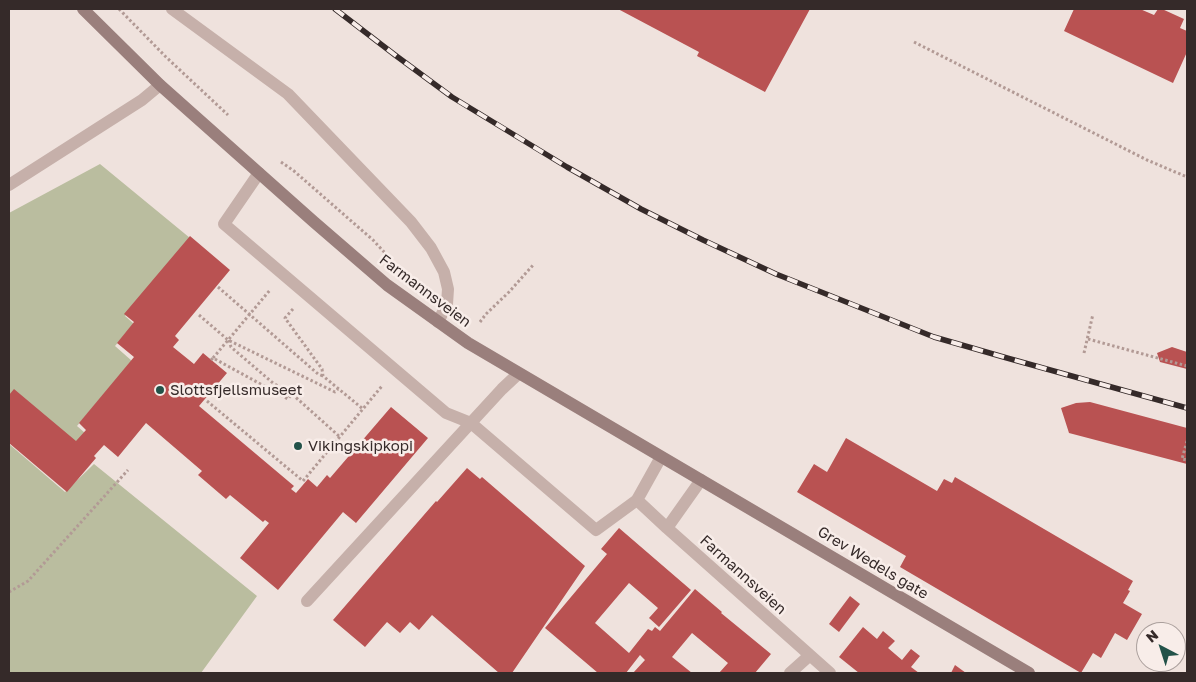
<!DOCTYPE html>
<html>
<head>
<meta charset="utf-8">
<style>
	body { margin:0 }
	#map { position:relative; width:1196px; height:682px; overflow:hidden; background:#efe2dd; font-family:"Golos Text",sans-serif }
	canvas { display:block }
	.frame { position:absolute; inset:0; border:10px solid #352a29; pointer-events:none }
	.north { position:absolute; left:1136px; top:622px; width:50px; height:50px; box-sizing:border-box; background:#f8ede9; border:1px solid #aa9f9c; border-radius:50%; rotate:320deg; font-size:14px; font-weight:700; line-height:20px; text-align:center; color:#352a29 }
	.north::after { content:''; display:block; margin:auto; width:18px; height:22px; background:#235249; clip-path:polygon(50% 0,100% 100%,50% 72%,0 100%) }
</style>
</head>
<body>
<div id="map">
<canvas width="1196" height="682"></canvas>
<div class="frame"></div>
<div class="north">N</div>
</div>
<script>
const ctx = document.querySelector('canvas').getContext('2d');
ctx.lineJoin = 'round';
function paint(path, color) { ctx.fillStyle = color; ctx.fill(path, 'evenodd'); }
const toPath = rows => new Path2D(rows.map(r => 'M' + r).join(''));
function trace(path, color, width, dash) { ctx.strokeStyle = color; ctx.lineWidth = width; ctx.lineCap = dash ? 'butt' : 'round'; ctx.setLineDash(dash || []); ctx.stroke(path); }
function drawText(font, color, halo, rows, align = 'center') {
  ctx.font = font + ' "Golos Text",sans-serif'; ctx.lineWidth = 5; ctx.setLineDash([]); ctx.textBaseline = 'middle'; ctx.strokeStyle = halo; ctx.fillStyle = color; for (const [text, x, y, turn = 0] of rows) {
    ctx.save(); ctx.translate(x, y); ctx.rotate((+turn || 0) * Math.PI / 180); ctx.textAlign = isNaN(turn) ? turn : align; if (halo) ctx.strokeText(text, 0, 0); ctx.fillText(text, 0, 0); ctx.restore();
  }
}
paint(toPath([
	[100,164,190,238,125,316,134,324,115,346,132,361,77,426,85,433,75,444,14,393,9,399,9,213],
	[9,444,65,492,94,464,257,596,201,673,9,673]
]), '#babd9f');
paint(toPath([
	[618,9,810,9,765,92,697,56,699,52],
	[1074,9,1140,9,1154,15,1158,9,1162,9,1184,19,1180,28,1187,31,1187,52,1173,83,1064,31],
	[190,236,230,270,175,336,179,340,173,347,194,364,203,353,227,373,199,406,294,486,291,489,296,493,308,479,317,487,327,475,330,478,391,407,428,438,356,523,343,512,278,590,240,558,269,523,265,520,263,522,230,495,226,499,198,475,202,471,146,423,118,457,104,445,94,456,96,458,67,492,9,443,9,395,14,389,76,441,86,430,79,423,134,357,117,343,134,322,124,314],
	[1172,347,1187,352,1187,369,1160,362,1157,353],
	[1090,402,1187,428,1187,464,1069,433,1061,408,1076,403],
	[846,438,937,491,944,479,952,483,955,477,1133,581,1128,590,1130,591,1123,603,1142,614,1127,640,1115,633,1101,658,1093,653,1081,673,900,567,906,556,797,492,814,464,827,472],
	[467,468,480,479,482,477,585,566,512,673,499,673,432,615,419,630,410,622,400,633,387,622,365,647,333,620,436,501,437,502],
	[619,528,691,590,659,627,649,618,658,608,629,583,595,623,629,653,648,629,652,631,655,627,660,631,695,589,722,612,721,613,771,654,755,673,719,673,728,663,692,633,672,657,692,673,633,673,645,660,640,655,626,673,598,673,545,628,607,554,601,549],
	[850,596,860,604,839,632,829,624],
	[863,627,877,639,883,631,895,641,888,648,902,660,911,649,920,656,911,667,919,673,859,673,839,657],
	[955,665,966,673,951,673]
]), '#b95252');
trace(toPath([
	[119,9,166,57,228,115],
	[914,42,1147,160,1187,177],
	[281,162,294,171,373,240,385,253],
	[218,287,318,374,323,376],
	[293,309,285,318,322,369,323,376,363,409],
	[199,315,228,340,335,392,338,389],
	[480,322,486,314,509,292,534,264],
	[1088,339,1187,366],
	[229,340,231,347,273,383,292,394,340,437],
	[1084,353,1093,314],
	[213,358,270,290],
	[211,360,213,358,288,399,292,394],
	[207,401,303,481,382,386],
	[1187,441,1182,459,1187,460],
	[9,592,28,581,128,470]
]), '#b29a95', 3, [2.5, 2.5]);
trace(toPath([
	[172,9,288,94,411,222,431,248,444,272,448,289,447,304,438,322],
	[259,173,224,224,446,413,471,423,596,530,637,500],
	[9,185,142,100,160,85],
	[307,601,502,389,518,374]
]), '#c6b0aa', 12);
trace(toPath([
	[790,673,809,656]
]), '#c6b0aa', 12);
trace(toPath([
	[661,457,637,500,667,528,830,673],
	[667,528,701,480]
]), '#c6b0aa', 12);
trace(toPath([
	[83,9,160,85,314,222,387,285,468,343,1029,673]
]), '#9a7f7c', 12);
const rail = toPath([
	[335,9,395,55,452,97,567,167,641,209,703,240,776,274,934,337,1007,358,1187,408]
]);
trace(rail, '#352a29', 5.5);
trace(rail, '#f8ede9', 4, [11]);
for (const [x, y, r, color] of [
	[160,390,5,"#235249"],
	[298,446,5,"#235249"]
]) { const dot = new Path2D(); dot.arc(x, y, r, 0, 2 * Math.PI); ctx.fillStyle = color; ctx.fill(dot); trace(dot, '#f8ede9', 2); }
drawText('15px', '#352a29', '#f8ede9', [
	["Farmannsveien",425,291,37],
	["Grev Wedels gate",873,563,31],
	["Farmannsveien",743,575,42]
]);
drawText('15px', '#352a29', '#f8ede9', [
	["Slottsfjellsmuseet",170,390],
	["Vikingskipkopi",308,446]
], 'left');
</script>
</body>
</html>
